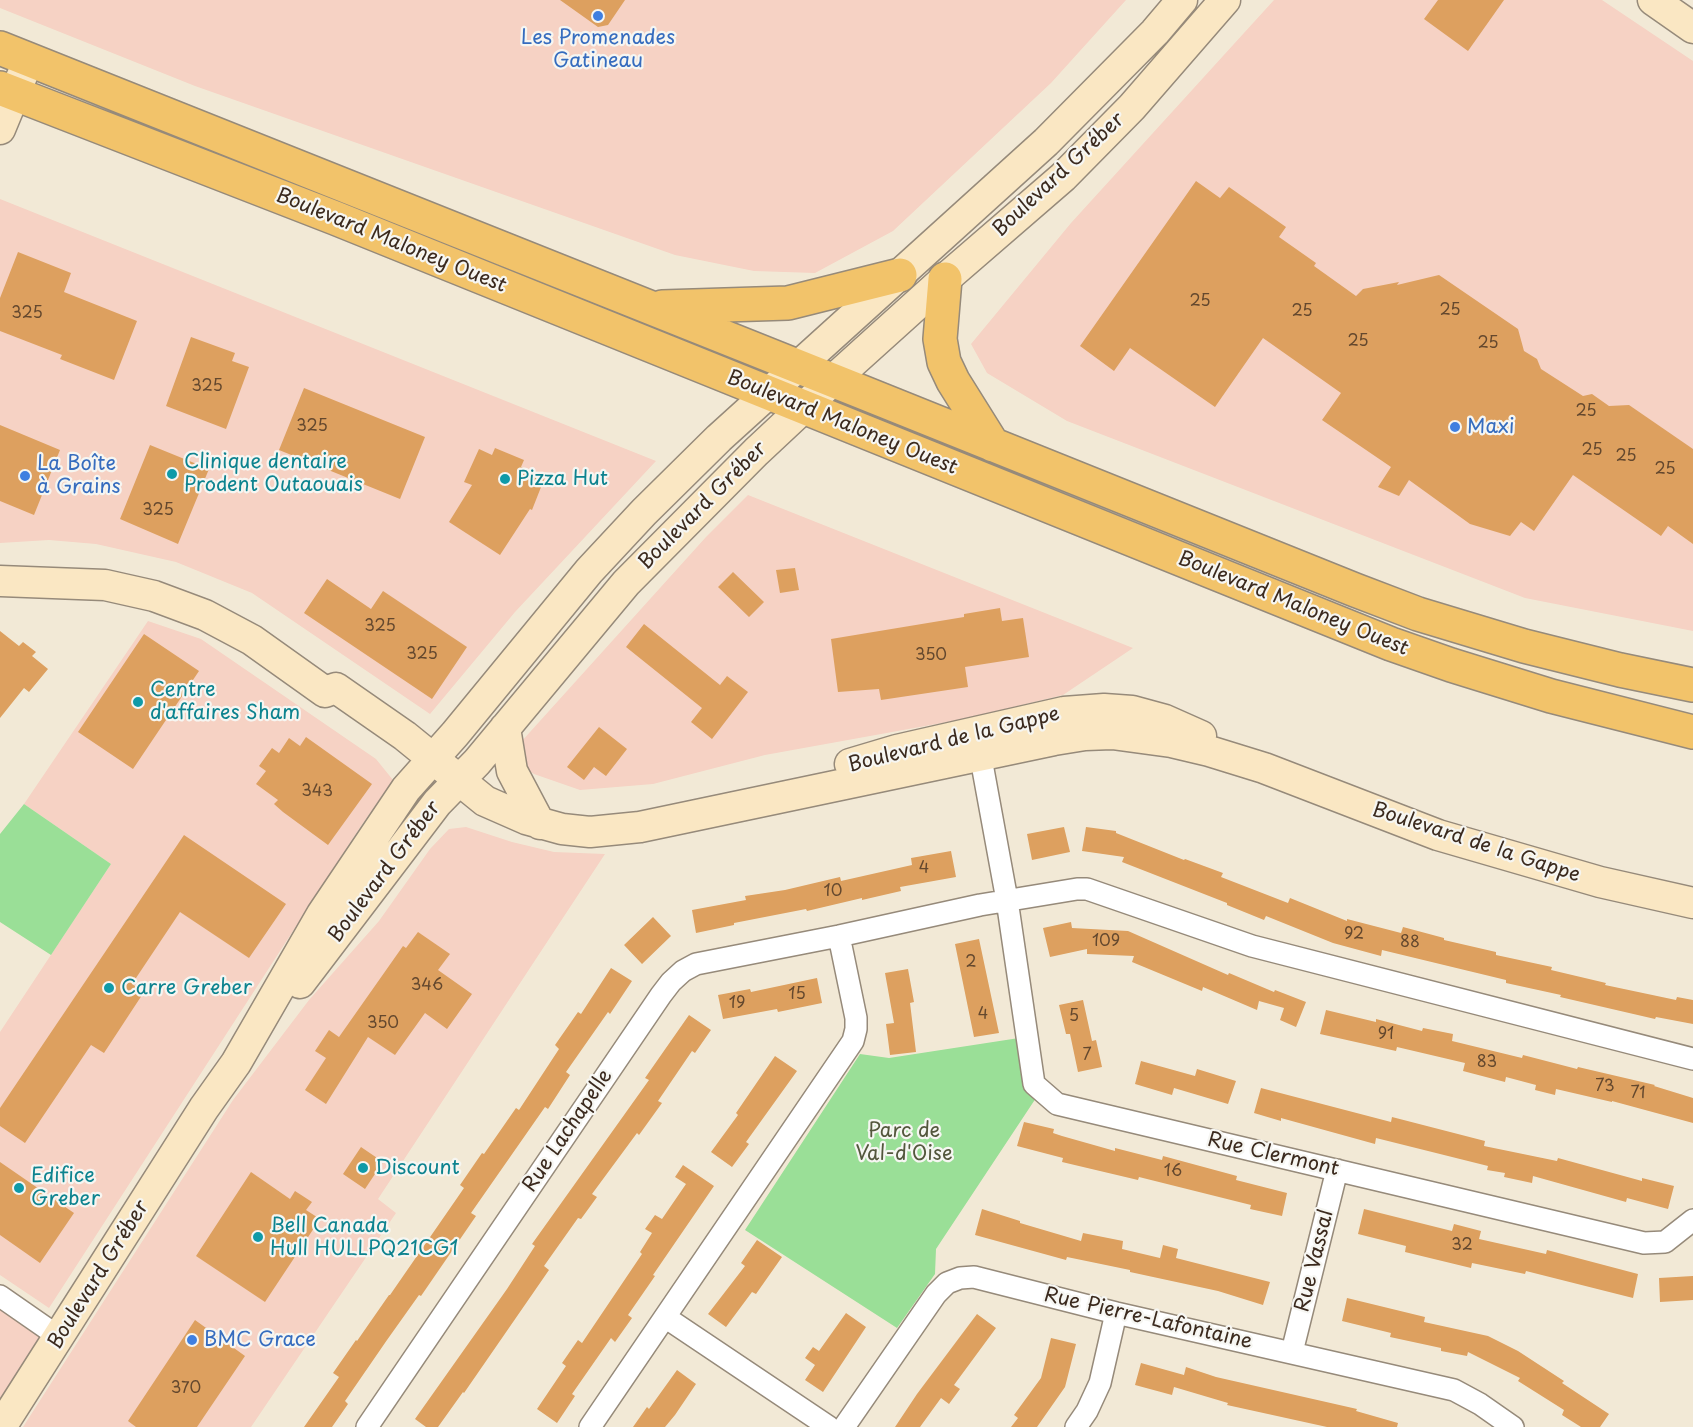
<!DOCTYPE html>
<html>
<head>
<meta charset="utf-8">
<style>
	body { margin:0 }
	canvas { display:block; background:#f2e9d6 }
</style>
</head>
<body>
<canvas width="1693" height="1427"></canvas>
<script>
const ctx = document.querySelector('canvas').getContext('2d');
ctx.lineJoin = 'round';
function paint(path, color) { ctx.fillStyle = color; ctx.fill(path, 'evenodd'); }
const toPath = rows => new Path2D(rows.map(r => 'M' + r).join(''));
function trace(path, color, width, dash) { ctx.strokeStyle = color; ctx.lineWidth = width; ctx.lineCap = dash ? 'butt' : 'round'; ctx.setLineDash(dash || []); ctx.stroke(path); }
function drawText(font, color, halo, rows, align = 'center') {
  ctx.font = font + ' "Playpen Sans",sans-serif'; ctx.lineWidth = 4.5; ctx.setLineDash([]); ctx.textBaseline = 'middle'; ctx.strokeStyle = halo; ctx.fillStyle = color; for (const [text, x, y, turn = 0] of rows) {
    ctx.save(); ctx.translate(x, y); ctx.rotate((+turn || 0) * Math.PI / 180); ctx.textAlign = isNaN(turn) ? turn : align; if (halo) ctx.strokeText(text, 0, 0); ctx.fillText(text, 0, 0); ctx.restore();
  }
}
paint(toPath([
	[0,0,1126,0,1051,83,893,231,815,273,754,271,675,255,195,86,0,8],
	[1274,0,1602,0,1693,61,1693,631,1525,598,1067,421,987,373,971,344,1071,223],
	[0,199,656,461,515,612,430,714,252,593,176,562,96,544,49,540,0,543],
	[748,495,1133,648,1063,695,964,719,765,755,653,784,580,790,534,774,518,764,521,742,706,537],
	[148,621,201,639,376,759,393,780,359,829,49,1308,0,1275,0,1032,111,864,24,804],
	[466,827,512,842,554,852,605,854,378,1199,396,1213,251,1427,23,1427,233,1100,309,1000,379,921,430,849,449,829],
	[0,1296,59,1337,0,1427]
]), '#f6d2c4');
paint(toPath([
	[24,804,111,864,51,955,0,922,0,834],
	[1019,1038,1036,1098,936,1249,935,1274,897,1328,745,1230,860,1054,889,1058]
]), '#9adf97');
paint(toPath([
	[560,0,625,0,608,25,598,27],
	[1438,0,1504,0,1468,51,1424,19],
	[1196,181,1220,198,1229,187,1286,227,1279,237,1316,263,1314,266,1356,296,1363,289,1399,282,1397,285,1439,275,1518,329,1524,351,1537,359,1541,369,1583,396,1592,394,1609,406,1629,405,1693,449,1693,544,1668,526,1661,536,1573,475,1534,531,1521,522,1510,536,1470,524,1409,480,1399,496,1378,487,1391,467,1322,420,1341,393,1263,338,1215,407,1130,348,1114,371,1080,346],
	[18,252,71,273,64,292,137,321,114,380,60,359,62,355,0,331,0,298],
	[191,337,235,353,232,361,249,367,226,429,166,406],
	[304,388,425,437,400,499,279,450],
	[0,425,60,450,34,515,0,501],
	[150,445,209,469,178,544,120,519],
	[495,448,524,460,521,467,545,477,532,510,530,509,500,555,449,522,472,485,464,482,479,449,492,455],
	[795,568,799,590,780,593,776,570],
	[733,572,764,602,749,617,718,587],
	[327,579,371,609,383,591,467,647,432,699,304,613],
	[1000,608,1002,621,1023,618,1029,657,965,667,968,687,881,700,879,689,838,692,831,639,964,617,964,614],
	[644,624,720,685,727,676,748,692,712,739,691,722,702,708,626,647],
	[0,631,19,646,23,642,36,652,32,656,48,669,29,692,24,688,0,718],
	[144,634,199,671,133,769,78,732],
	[599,727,627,749,606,776,594,767,584,780,567,767],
	[306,737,372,784,328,845,283,812,274,804,278,800,256,784,266,771,259,766,272,748,279,753,289,738,300,746],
	[1064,827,1070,852,1032,860,1027,834],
	[1086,827,1116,831,1116,833,1184,860,1185,859,1223,873,1221,877,1288,903,1290,898,1347,921,1347,919,1401,933,1403,927,1444,938,1444,940,1496,952,1496,955,1552,967,1551,970,1606,983,1605,985,1676,1000,1677,997,1693,1000,1693,1024,1656,1017,1655,1019,1560,997,1561,995,1506,983,1506,980,1382,950,1381,956,1333,943,1266,916,1264,920,1227,905,1227,903,1122,862,1124,857,1082,851],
	[184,835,286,904,249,958,180,912,132,984,144,992,104,1053,91,1045,25,1143,0,1126,0,1108],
	[951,851,956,877,900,887,901,891,862,900,862,898,807,911,806,909,734,923,734,925,696,933,692,910,746,900,745,896,785,890,840,877,841,881,912,865,911,858],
	[653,917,671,936,642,964,624,945],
	[1071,922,1072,928,1128,931,1228,975,1229,973,1274,992,1275,990,1306,1002,1296,1027,1280,1020,1284,1008,1259,1001,1257,1010,1203,987,1202,991,1132,962,1134,956,1087,954,1087,949,1050,957,1043,928],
	[418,932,450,954,438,970,472,994,447,1029,425,1013,395,1055,368,1037,326,1104,305,1090,326,1058,315,1051,329,1030,339,1037,403,946,406,948],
	[979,939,999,1033,974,1037,955,944],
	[611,968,632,981,610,1014,608,1012,566,1072,570,1075,548,1109,545,1107,471,1213,476,1216,421,1296,419,1295,387,1340,345,1401,348,1404,332,1427,304,1427,339,1377,333,1373,356,1340,357,1341,389,1295,390,1295,464,1188,460,1185,482,1153,484,1154,516,1108,519,1110,559,1049,555,1045,578,1012,581,1014],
	[908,969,914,1002,910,1003,916,1052,890,1055,886,1024,894,1023,885,973],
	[817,978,822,1003,778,1012,777,1009,723,1019,718,995,750,989,751,992],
	[1083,1000,1092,1041,1096,1040,1102,1067,1078,1072,1070,1034,1066,1034,1059,1005],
	[1326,1010,1376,1022,1376,1019,1422,1031,1423,1028,1453,1034,1452,1041,1522,1058,1523,1055,1577,1069,1578,1067,1655,1085,1654,1086,1693,1098,1693,1123,1612,1101,1612,1102,1556,1089,1555,1095,1535,1090,1536,1085,1506,1077,1505,1082,1463,1071,1465,1063,1397,1047,1396,1051,1320,1034],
	[689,1015,711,1030,695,1053,692,1051,658,1101,662,1103,639,1135,637,1133,592,1194,597,1197,581,1219,578,1218,544,1266,549,1270,464,1393,463,1392,438,1427,426,1427,415,1419,507,1289,535,1246,532,1244,649,1080,645,1078],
	[775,1056,797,1071,746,1142,749,1144,732,1167,711,1152,738,1115,736,1113],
	[1141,1061,1195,1076,1197,1069,1236,1081,1228,1104,1174,1088,1172,1095,1135,1084],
	[1261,1088,1391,1122,1392,1117,1485,1141,1484,1146,1557,1161,1558,1158,1642,1181,1642,1178,1674,1186,1668,1209,1627,1198,1626,1202,1533,1176,1532,1183,1504,1177,1505,1173,1487,1170,1488,1166,1376,1138,1375,1144,1281,1118,1281,1121,1254,1113],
	[1024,1122,1054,1129,1053,1133,1062,1136,1115,1151,1115,1148,1162,1160,1163,1156,1237,1176,1236,1180,1287,1193,1282,1216,1250,1209,1251,1205,1139,1177,1138,1180,1062,1162,1063,1158,1017,1146],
	[361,1147,383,1162,365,1189,343,1174],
	[0,1162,74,1213,40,1263,0,1235],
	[683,1165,714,1186,653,1275,655,1276,628,1315,632,1318,615,1342,611,1338,572,1394,575,1396,557,1423,537,1409,566,1366,562,1363,578,1340,582,1343,642,1254,640,1252,652,1233,645,1229,655,1215,662,1219,686,1184,675,1177],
	[251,1172,290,1199,295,1191,312,1202,306,1210,320,1219,265,1302,196,1256],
	[982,1209,1020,1221,1020,1223,1081,1241,1083,1233,1123,1241,1122,1249,1160,1258,1163,1245,1178,1249,1176,1258,1270,1282,1263,1305,1218,1291,1130,1272,1130,1270,1067,1257,1066,1260,975,1235],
	[1364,1209,1452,1231,1454,1224,1481,1231,1479,1239,1546,1254,1547,1250,1638,1274,1633,1298,1526,1271,1525,1274,1472,1263,1471,1268,1405,1252,1406,1246,1358,1234],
	[757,1240,782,1257,756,1294,752,1292,726,1327,708,1314,745,1266,741,1263],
	[1693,1276,1693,1300,1660,1302,1659,1278],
	[1347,1298,1425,1317,1424,1322,1488,1336,1518,1351,1564,1381,1562,1383,1609,1414,1600,1427,1581,1427,1562,1415,1564,1410,1518,1381,1520,1378,1468,1352,1467,1356,1441,1351,1441,1348,1390,1337,1391,1333,1342,1321],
	[846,1313,866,1327,823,1392,805,1380,815,1365,805,1358,813,1347,819,1351],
	[977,1314,996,1328,954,1385,960,1389,949,1404,941,1398,920,1427,895,1427,917,1394],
	[195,1320,245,1356,197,1427,136,1427,128,1421],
	[1051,1338,1076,1344,1065,1387,1037,1427,1011,1427,1018,1418,1014,1415,1041,1378],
	[1141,1363,1184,1375,1186,1367,1216,1377,1357,1409,1356,1411,1398,1423,1397,1427,1327,1427,1227,1405,1228,1403,1174,1387,1172,1395,1135,1385],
	[677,1370,696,1384,675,1415,665,1427,633,1427,647,1407,649,1409]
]), '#dda05f');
const street = toPath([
	[978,742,1007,900,1034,1084,1057,1104,1644,1243,1665,1242,1693,1220],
	[0,1296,59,1337],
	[665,1317,829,1427],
	[1292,1352,1337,1170],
	[367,1427,661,995,671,982,683,971,696,964,839,936,980,905,1077,889,1087,889,1252,946,1693,1059],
	[590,1427,853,1041,856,1029,856,1018,839,936],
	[844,1427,936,1294,947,1283,960,1278,974,1277,1116,1313,1454,1390,1480,1404,1513,1427],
	[1076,1427,1087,1411,1100,1383,1116,1313]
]);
const secondary = toPath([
	[1653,0,1693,28],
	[0,129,29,59],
	[0,581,105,585,154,596,205,615,252,640,325,692,336,688,405,736,485,801,526,819,562,829,590,832,640,827,1054,740,1085,735,1112,734,1171,742,1209,751,1264,768,1438,835,1600,882,1693,903],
	[505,728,512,771,540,824],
	[850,764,897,750,1064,712,1104,709,1132,711,1165,720,1201,736],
	[300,983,437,803,477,762,626,583,756,452,833,380,945,279,1063,177,1132,107,1225,0],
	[1,1427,204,1108,236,1063,322,914,406,789,455,734,589,571,644,512,719,438,1046,142,1155,32,1182,0]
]);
const primary = toPath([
	[0,48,862,392,1355,590,1418,614,1524,646,1620,670,1693,685],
	[0,88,335,218,1391,644,1451,665,1551,696,1693,732],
	[945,279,940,339,944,362,953,381,993,445],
	[662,307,788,303,900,275]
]);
trace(street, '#968a7a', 24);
trace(secondary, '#968a7a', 33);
trace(primary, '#968a7a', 36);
trace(street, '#fff', 21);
trace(secondary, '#fae7c3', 30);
trace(primary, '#f2c36a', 33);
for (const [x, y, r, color] of [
	[598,16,6,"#3f7fe0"],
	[1455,427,6,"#3f7fe0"],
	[172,474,6,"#0f9aa8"],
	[25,476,6,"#3f7fe0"],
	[505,479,6,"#0f9aa8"],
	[138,702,6,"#0f9aa8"],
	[109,988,6,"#0f9aa8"],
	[363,1168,6,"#0f9aa8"],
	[19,1188,6,"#0f9aa8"],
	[258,1237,6,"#0f9aa8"],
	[192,1340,6,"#3f7fe0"]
]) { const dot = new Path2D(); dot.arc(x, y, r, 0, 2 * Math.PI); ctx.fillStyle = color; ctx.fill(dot); trace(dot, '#f6f6f2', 2); }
drawText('16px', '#64482e', null, [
	["25",1200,302],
	["25",1450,311],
	["25",1302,312],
	["325",27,314],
	["25",1358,342],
	["25",1488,344],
	["325",207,387],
	["25",1586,412],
	["325",312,427],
	["25",1592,451],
	["25",1626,457],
	["25",1665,470],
	["325",158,511],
	["325",380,627],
	["325",422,655],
	["350",931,656],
	["343",317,792],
	["4",924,869],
	["10",833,892],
	["92",1354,935],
	["109",1106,942],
	["88",1410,943],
	["2",971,963],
	["346",427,986],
	["15",797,995],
	["19",737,1004],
	["4",983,1015],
	["5",1074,1017],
	["350",383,1024],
	["91",1386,1035],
	["7",1087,1056],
	["83",1487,1063],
	["73",1605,1087],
	["71",1638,1094],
	["16",1173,1172],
	["32",1462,1246],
	["370",186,1389]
]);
drawText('20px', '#366cbe', '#f6f6f2', [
	["Les Promenades",598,38,"center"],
	["Gatineau",598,61,"center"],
	["Maxi",1467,427],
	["La Boîte",37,464],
	["à Grains",37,487],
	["BMC Grace",204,1340]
], 'left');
drawText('20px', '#3b2a1e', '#f6f6f2', [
	["Boulevard Gréber",1059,175,-43],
	["Boulevard Maloney Ouest",391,241,22],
	["Boulevard Maloney Ouest",842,423,22],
	["Boulevard Gréber",703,506,-45],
	["Boulevard Maloney Ouest",1293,604,22],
	["Boulevard de la Gappe",954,740,-14],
	["Boulevard de la Gappe",1476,843,18],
	["Boulevard Gréber",385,872,-53],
	["Rue Lachapelle",568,1131,-56],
	["Rue Clermont",1273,1155,13],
	["Rue Vassal",1315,1261,-76],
	["Boulevard Gréber",99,1275,-58],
	["Rue Pierre-Lafontaine",1148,1319,13]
]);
drawText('20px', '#0d838f', '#f6f6f2', [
	["Clinique dentaire",184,462],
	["Prodent Outaouais",184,485],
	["Pizza Hut",517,479],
	["Centre",150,690],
	["d'affaires Sham",150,713],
	["Carre Greber",121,988],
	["Discount",375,1168],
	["Edifice",31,1176],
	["Greber",31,1199],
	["Bell Canada",270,1226],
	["Hull HULLPQ21CG1",270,1249]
], 'left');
drawText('20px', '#53573c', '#f6f6f2', [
	["Parc de",904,1131],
	["Val-d'Oise",904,1154]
]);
</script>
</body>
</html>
